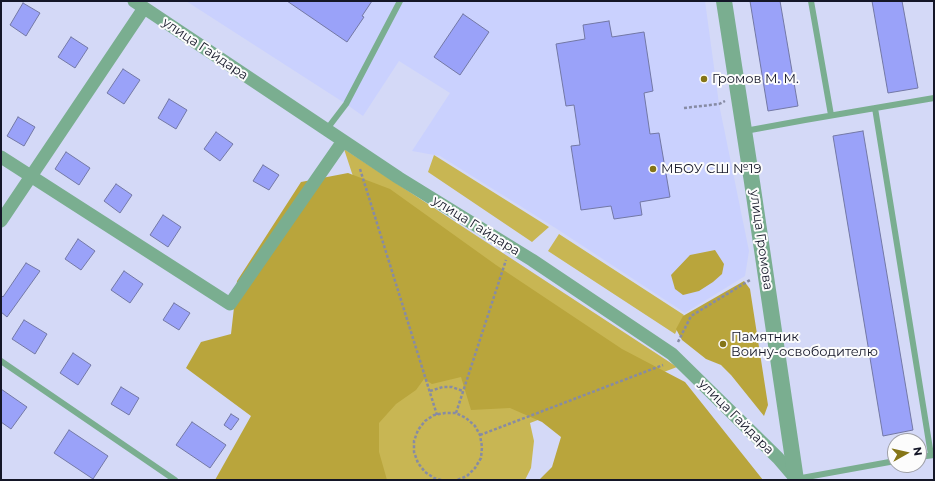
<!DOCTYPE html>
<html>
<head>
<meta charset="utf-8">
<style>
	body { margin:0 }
	#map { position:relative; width:935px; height:481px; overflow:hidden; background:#d4d9f7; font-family:Montserrat,sans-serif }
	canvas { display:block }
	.frame { position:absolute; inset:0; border:2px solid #141627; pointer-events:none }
	.north { position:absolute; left:887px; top:433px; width:40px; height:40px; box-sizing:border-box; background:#fcfcfc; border:1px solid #9fa0a7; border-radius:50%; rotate:82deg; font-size:11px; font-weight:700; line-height:16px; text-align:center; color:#141627 }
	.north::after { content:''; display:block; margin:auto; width:14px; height:18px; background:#857518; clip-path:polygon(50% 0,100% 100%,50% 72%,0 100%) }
</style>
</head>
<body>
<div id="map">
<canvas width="935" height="481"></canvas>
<div class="frame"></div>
<div class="north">N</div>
</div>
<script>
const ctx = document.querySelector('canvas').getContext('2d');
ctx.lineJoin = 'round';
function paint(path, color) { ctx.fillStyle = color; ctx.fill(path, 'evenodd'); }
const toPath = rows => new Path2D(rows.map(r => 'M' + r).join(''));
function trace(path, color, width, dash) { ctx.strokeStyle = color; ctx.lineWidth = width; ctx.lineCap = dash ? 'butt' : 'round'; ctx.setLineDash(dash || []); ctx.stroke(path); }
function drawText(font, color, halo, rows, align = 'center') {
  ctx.font = font + ' Montserrat,sans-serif'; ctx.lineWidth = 4; ctx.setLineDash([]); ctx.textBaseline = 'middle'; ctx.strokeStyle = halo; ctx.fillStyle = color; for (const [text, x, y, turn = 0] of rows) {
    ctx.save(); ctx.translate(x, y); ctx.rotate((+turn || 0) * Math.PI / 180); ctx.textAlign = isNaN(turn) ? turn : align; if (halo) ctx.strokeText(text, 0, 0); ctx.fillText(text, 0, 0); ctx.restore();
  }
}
paint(toPath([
	[186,1,705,1,719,104,749,251,745,276,685,313,557,229,440,156,412,151,450,93,399,61,363,116,346,104]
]), '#cad1fe');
paint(toPath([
	[344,149,677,367,530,423,534,441,531,468,525,480,383,480,375,433,383,409,418,374],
	[434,155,549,227,532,242,428,172],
	[559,234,684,315,675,334,548,251]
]), '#c8b653');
paint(toPath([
	[348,173,390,189,496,265,622,349,685,382,763,480,539,480,552,467,561,437,542,422,510,408,471,410,461,377,432,384,424,379,416,390,396,404,379,423,379,452,387,480,215,480,251,416,186,368,201,342,231,334,237,281,301,182],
	[715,250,724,264,722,274,713,282,699,291,683,295,675,289,671,275,690,255],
	[744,281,750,289,768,405,764,416,731,375,721,365,706,359,682,340,676,329,683,316]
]), '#b9a53c');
const building = toPath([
	[287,1,372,1,362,16,364,17,347,42,287,1],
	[750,1,780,1,798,106,768,111,750,1],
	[872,1,902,1,918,88,888,93,872,1],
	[23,3,40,13,26,36,10,25,23,3],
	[463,14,489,32,460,75,434,57,463,14],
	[609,21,612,37,644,32,653,91,644,93,650,134,659,133,670,197,640,202,642,215,614,219,611,206,581,210,571,146,580,145,574,105,566,106,556,44,585,39,583,25,609,21],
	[71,37,88,48,75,68,58,57,71,37],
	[123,69,140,80,124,104,107,93,123,69],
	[169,99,187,110,176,129,158,118,169,99],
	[18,117,35,127,24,146,7,136,18,117],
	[863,131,913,430,883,436,833,136,863,131],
	[216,132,233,144,220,161,204,149,216,132],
	[66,152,90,168,79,185,55,169,66,152],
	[263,165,279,175,269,190,253,181,263,165],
	[116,184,132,195,120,213,104,201,116,184],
	[163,215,181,227,168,247,150,235,163,215],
	[78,239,95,251,81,270,65,259,78,239],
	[26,263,40,271,7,317,1,312,1,295,3,297,26,263],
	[124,271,143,284,130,303,111,290,124,271],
	[174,303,190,313,179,330,163,320,174,303],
	[24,320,47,334,35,354,12,339,24,320],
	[73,353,91,365,78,385,60,373,73,353],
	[121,387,139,398,129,415,111,404,121,387],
	[1,389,27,407,11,429,1,422,1,389],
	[231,414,239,419,231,430,224,425,231,414],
	[192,422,226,445,210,468,176,445,192,422],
	[69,430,108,456,93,479,54,453,69,430]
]);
paint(building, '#9aa2f9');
trace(building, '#7378a5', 1);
trace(toPath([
	[684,108,719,104,725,101],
	[360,169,437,415],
	[678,342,691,316,750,280],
	[430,391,443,387,452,387,463,391],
	[456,413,506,260],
	[480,435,663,365],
	[441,480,434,478,425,472,418,463,414,452,414,441,418,430,425,421,434,415,445,413,456,413,466,418,475,426,480,435,482,447,481,458,475,468,467,476,457,480]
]), '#878ba4', 2.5, [3, 2]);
trace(toPath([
	[811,1,831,115],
	[875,108,931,455],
	[327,129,346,104,400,1],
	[745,131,805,120,934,98],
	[1,361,175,480],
	[919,457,934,455],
	[796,479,895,461]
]), '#7aae90', 6);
trace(toPath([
	[134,1,399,178,532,260,672,354,778,458,796,479],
	[1,157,230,304,343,141],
	[1,221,144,8]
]), '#7aae90', 13);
trace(toPath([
	[724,1,752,182,796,480]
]), '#7aae90', 16);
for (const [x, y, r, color] of [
	[704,79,4,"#857518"],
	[653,169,4,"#857518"],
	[723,344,4,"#857518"]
]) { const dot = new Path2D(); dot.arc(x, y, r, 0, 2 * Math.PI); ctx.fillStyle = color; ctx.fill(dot); trace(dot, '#fcfcfc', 1.5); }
drawText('13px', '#141627', '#fcfcfc', [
	["улица Гайдара",205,49,34],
	["улица Гайдара",476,226,32],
	["улица Громова",761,240,82],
	["улица Гайдара",736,417,45]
]);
drawText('13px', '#141627', '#fcfcfc', [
	["Громов М. М.",712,79],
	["МБОУ СШ №19",661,169],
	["Памятник",731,337],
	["Воину-освободителю",731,352]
], 'left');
</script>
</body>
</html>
